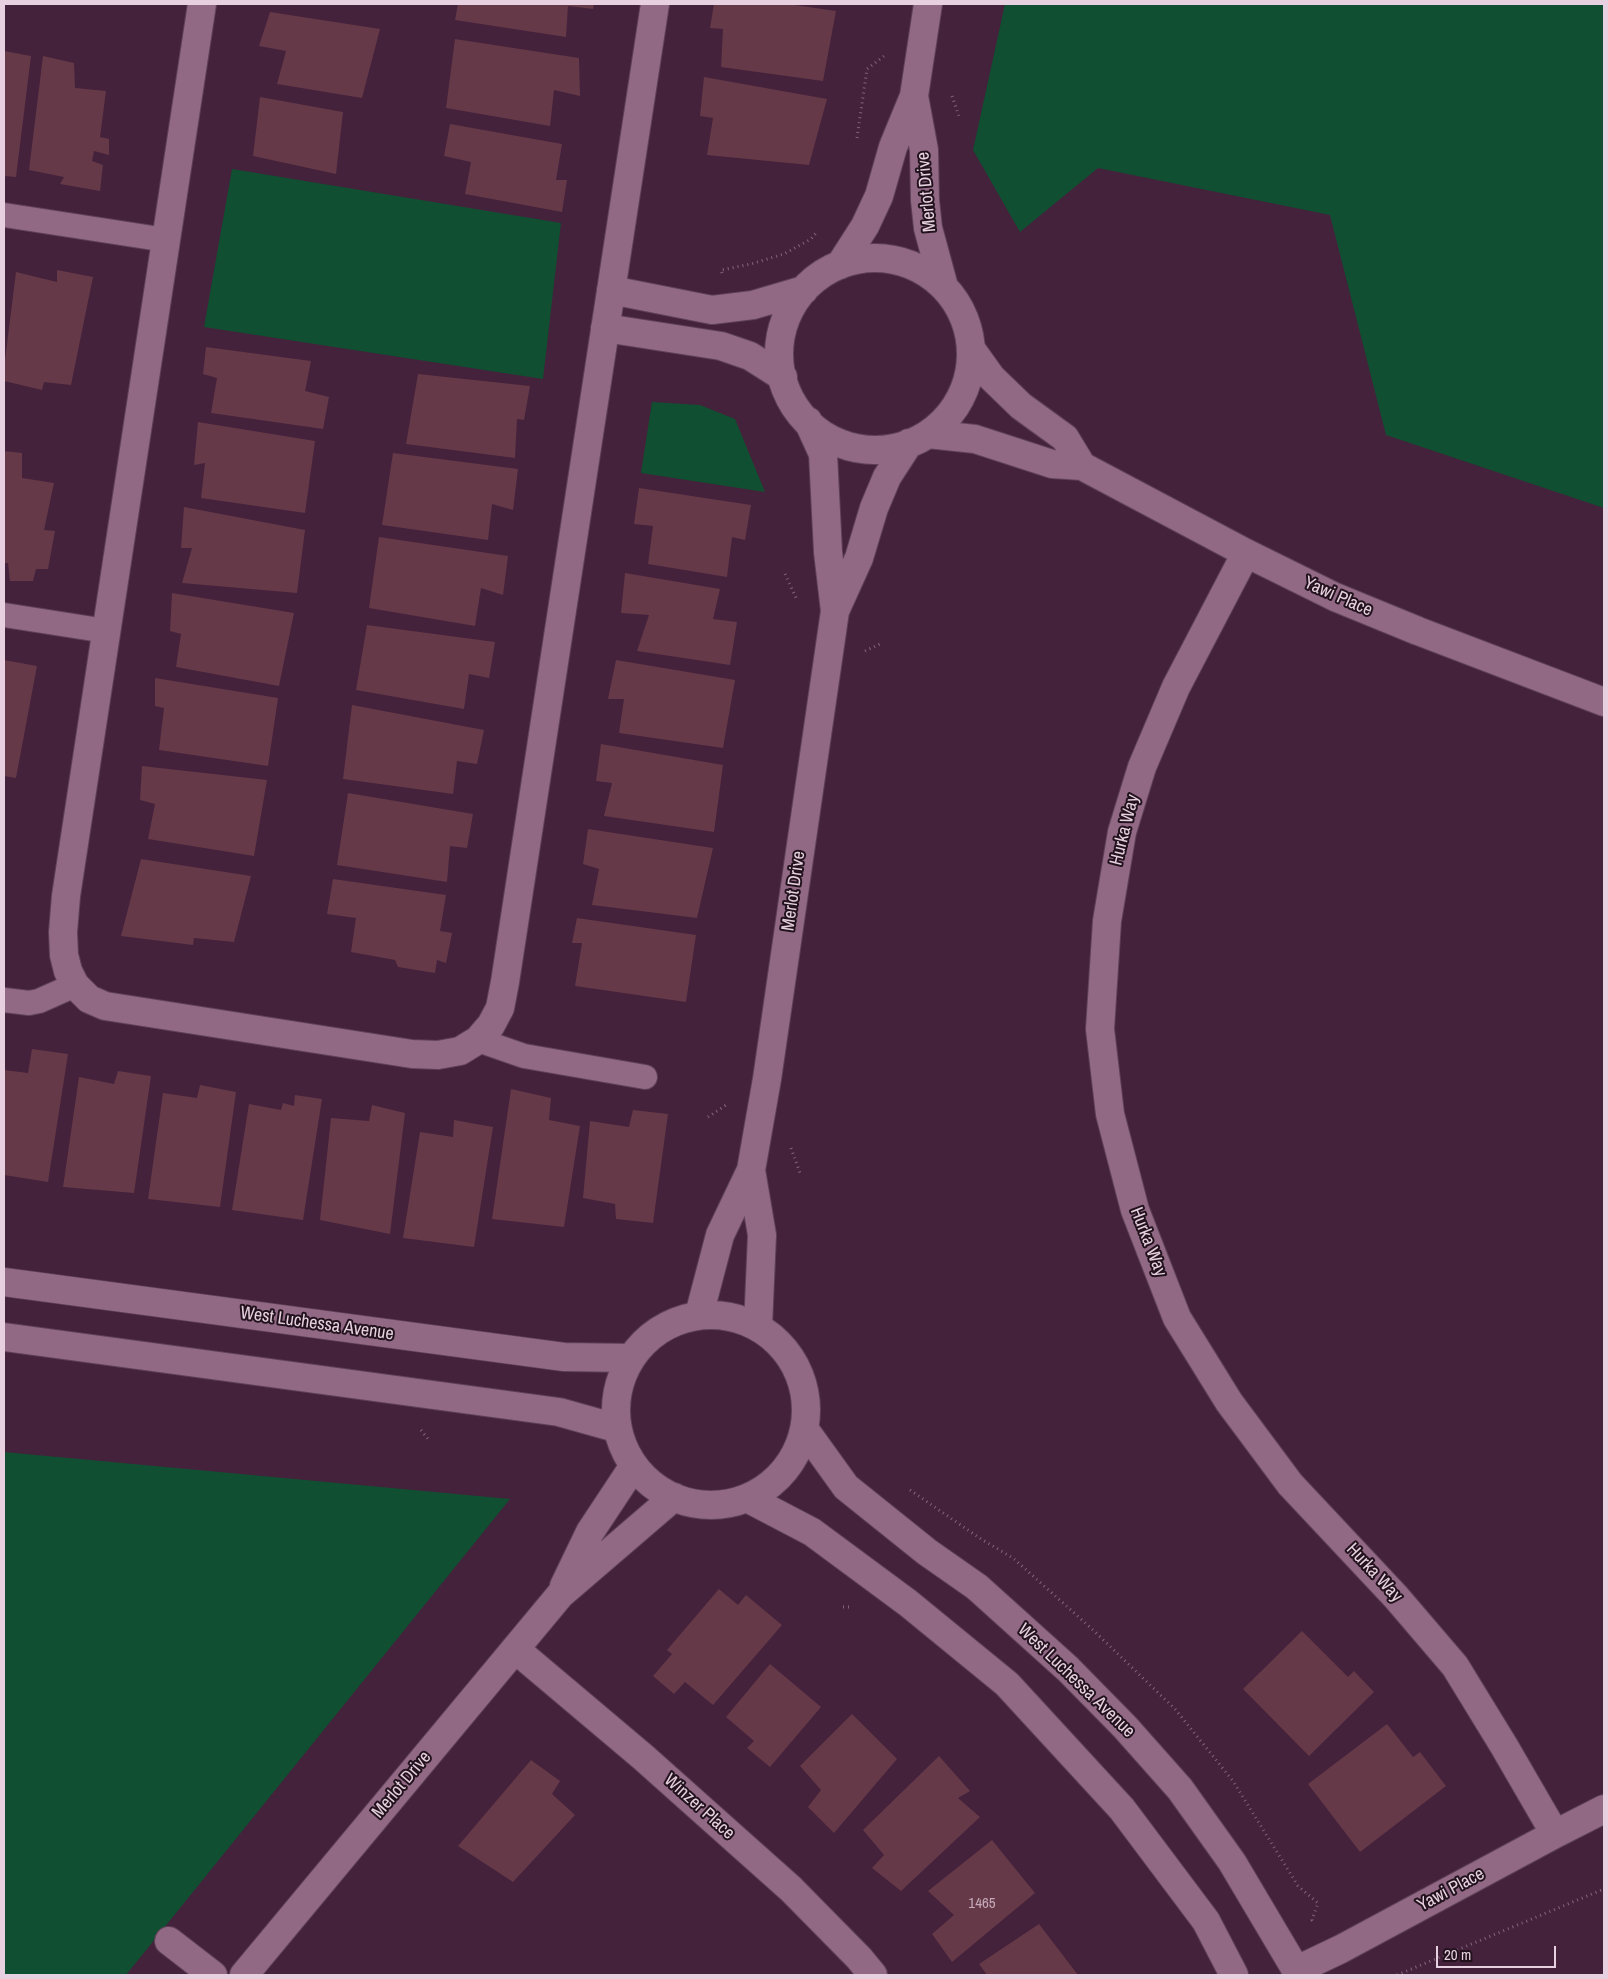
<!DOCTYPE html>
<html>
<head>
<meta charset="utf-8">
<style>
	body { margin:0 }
	#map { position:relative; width:1608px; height:1979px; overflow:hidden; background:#44223b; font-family:"Archivo Narrow",sans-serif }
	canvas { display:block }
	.frame { position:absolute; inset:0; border:5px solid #e7d0df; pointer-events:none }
	.scale { position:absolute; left:1436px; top:1946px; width:120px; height:22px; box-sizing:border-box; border:2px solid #e7d0df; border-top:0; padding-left:6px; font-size:15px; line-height:18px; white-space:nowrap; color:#e7d0df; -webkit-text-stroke:4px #21121d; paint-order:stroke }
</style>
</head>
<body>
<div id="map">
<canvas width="1608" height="1979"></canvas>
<div class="frame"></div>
<div class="scale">20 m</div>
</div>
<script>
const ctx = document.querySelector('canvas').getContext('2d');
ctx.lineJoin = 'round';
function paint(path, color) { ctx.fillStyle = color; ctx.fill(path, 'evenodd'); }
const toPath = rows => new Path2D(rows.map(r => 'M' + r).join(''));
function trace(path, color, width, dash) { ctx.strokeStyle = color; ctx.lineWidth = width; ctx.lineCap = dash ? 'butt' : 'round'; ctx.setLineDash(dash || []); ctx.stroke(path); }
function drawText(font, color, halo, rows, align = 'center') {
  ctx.font = font + ' "Archivo Narrow",sans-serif'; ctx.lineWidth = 4; ctx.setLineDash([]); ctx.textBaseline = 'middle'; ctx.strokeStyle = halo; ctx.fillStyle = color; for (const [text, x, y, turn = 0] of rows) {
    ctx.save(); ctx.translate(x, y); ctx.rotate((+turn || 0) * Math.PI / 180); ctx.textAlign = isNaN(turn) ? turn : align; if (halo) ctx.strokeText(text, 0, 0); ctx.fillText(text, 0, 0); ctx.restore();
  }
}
paint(toPath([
	[1005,4,1604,4,1604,508,1386,435,1330,215,1098,168,1020,232,973,150],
	[232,169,561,223,543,379,204,327],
	[652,402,700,405,735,419,765,492,641,473],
	[4,1452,510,1499,126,1975,4,1975]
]), '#114f32');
paint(toPath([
	[458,4,594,4,593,9,568,6,566,37,455,20],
	[714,4,788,4,836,11,823,81,721,67,723,29,710,28],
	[270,12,380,29,362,98,277,84,286,51,259,46],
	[455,39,579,58,580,96,554,90,550,126,446,108],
	[4,51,31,56,16,177,4,176],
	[43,56,74,63,75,88,106,91,100,137,109,139,109,155,94,151,92,161,103,165,100,191,60,184,64,177,29,170],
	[704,77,827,99,809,165,707,155,713,118,700,116],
	[260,97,343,112,336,174,253,156],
	[450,124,562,144,556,180,567,180,562,212,465,194,471,162,444,156],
	[57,270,93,277,71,385,44,382,42,390,4,381,4,368,16,272,57,282],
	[206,347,311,361,305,391,329,397,323,429,211,413,217,378,203,374],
	[418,374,530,386,524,420,517,419,515,458,406,444],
	[198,422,315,441,305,513,201,498,205,463,194,465],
	[4,451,22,453,22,478,54,483,44,530,55,531,48,569,36,569,33,581,10,581,8,563,4,563],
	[393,453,518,469,513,510,492,504,488,540,382,525],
	[639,488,751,505,745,540,732,537,727,577,648,564,653,526,634,524],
	[184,507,305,530,297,593,182,583,192,548,181,548],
	[379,537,508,556,503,595,481,588,475,626,369,608],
	[625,573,720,589,713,619,737,622,730,665,637,651,649,615,621,613],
	[172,593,294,613,279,686,176,667,181,634,170,631],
	[367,625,495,642,489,678,469,674,464,709,356,690],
	[4,660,37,666,16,778,4,776],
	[616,660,735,680,723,748,619,733,624,699,608,699],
	[155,678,278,698,268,766,159,750,164,708,155,706],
	[352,705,484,730,477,764,457,761,453,794,343,779],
	[601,744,723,765,714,832,604,816,612,783,596,781],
	[142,766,267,780,254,856,148,839,155,804,140,800],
	[348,793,473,814,467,848,450,846,447,882,337,865],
	[588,829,713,848,697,918,592,905,599,869,583,864],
	[141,859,251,876,234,942,194,938,193,945,121,936],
	[333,879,446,895,440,931,452,933,446,963,437,960,435,973,398,967,395,960,351,952,356,918,327,914],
	[577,918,696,935,686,1002,575,986,582,943,572,943],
	[32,1049,68,1054,48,1182,4,1175,4,1070,28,1073],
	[118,1071,151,1076,134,1193,63,1187,79,1077,114,1084],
	[200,1085,236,1092,220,1207,148,1199,163,1093,197,1098],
	[511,1089,551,1098,549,1120,580,1126,564,1227,492,1219],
	[295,1095,322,1099,303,1220,232,1210,249,1104,281,1110,283,1103,294,1106],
	[372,1105,405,1113,390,1234,320,1220,331,1118,369,1121],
	[633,1110,668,1114,653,1223,616,1219,615,1204,583,1198,590,1121,629,1127],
	[454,1120,493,1127,474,1247,403,1238,420,1132,453,1137],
	[719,1589,738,1605,746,1595,782,1625,713,1705,685,1682,674,1694,653,1676,672,1654,667,1650],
	[1302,1631,1348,1677,1354,1671,1374,1692,1309,1756,1243,1689],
	[770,1664,821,1707,770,1767,747,1748,754,1741,726,1717],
	[852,1714,897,1759,834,1833,808,1807,821,1790,800,1766],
	[1387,1724,1413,1757,1420,1752,1446,1786,1360,1852,1308,1784],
	[939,1756,970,1791,958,1798,980,1817,901,1891,872,1868,884,1855,863,1830],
	[531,1760,560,1781,552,1794,575,1815,513,1882,458,1846],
	[992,1840,1035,1893,952,1962,932,1934,954,1915,928,1891],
	[1039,1924,1078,1975,987,1975,979,1964]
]), '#653948');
const service = toPath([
	[4,215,166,240],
	[4,615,106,631],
	[4,1000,29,1003,39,1001,75,985],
	[478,1040,524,1056,645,1077]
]);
const minor = toPath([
	[202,4,66,896,63,932,64,955,68,971,75,985,89,999,105,1006,412,1054,438,1055,460,1051,478,1040,491,1025,500,1008,505,982,655,4],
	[914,96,924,150,925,200,928,228,944,287],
	'779 354a96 96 0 1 1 192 0a96 96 0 1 1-192 0Z',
	[840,265,865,226,879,196,893,147,914,96,928,4],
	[611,290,712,310,753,305,804,290],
	[605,328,721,346,750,356,783,377],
	[971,349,991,377,1021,406,1065,438,1082,466],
	[928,434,975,439,1052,464,1082,466,1246,553,1335,597,1418,631,1604,702],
	[1246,553,1176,687,1142,767,1122,832,1107,921,1100,1029,1110,1114,1135,1210,1177,1318,1229,1402,1290,1484,1396,1597,1455,1666,1504,1746,1555,1834],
	[835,611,859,558,874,508,887,477,909,443],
	[751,1170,762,1235,758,1326],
	[4,1282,564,1357,631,1358],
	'616 1410a95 95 0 1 1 190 0a95 95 0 1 1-190 0Z',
	[699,1315,720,1235,751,1170,767,1079,835,611,828,552,823,454,808,421],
	[4,1337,559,1412,616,1428],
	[805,1430,846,1487,927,1552,977,1587,1068,1669,1125,1727,1180,1789,1232,1862,1299,1975],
	[749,1499,812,1532,908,1603,1007,1684,1122,1809,1206,1921,1234,1975],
	[564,1586,590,1532,633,1467],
	[515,1649,643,1757,791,1889,859,1958,873,1975],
	[169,1941,213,1975],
	[1297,1970,1341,1949,1555,1834,1604,1809],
	[244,1975,560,1595,674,1497]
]);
trace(service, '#5e4157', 26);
trace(minor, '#5e4157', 30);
trace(toPath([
	[952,96,960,119],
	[857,138,867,69,884,56],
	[722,273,721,270,751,264,784,254,811,239,816,233],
	[785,574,797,600],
	[865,651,882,643],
	[708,1117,726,1105],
	[791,1148,800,1173],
	[421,1430,428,1439],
	[910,1490,981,1539,1013,1558,1092,1629,1175,1709,1233,1781,1298,1886,1318,1903,1312,1920,1314,1922],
	[843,1607,852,1607],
	[1397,1975,1604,1889]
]), '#83657a', 3, [1, 4]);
trace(service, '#926985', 24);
trace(minor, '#926985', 28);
drawText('15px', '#c6aab9', null, [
	["1465",982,1904]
]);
drawText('18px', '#e7d0df', '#21121d', [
	["Merlot Drive",927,192,-95],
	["Yawi Place",1338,597,24],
	["Hurka Way",1125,830,-76],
	["Merlot Drive",794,891,-82],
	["Hurka Way",1148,1242,69],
	["West Luchessa Avenue",317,1324,8],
	["Hurka Way",1374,1573,47],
	["West Luchessa Avenue",1076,1681,44],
	["Merlot Drive",402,1785,-50],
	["Winzer Place",699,1807,42],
	["Yawi Place",1451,1890,-28]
]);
</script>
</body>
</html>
